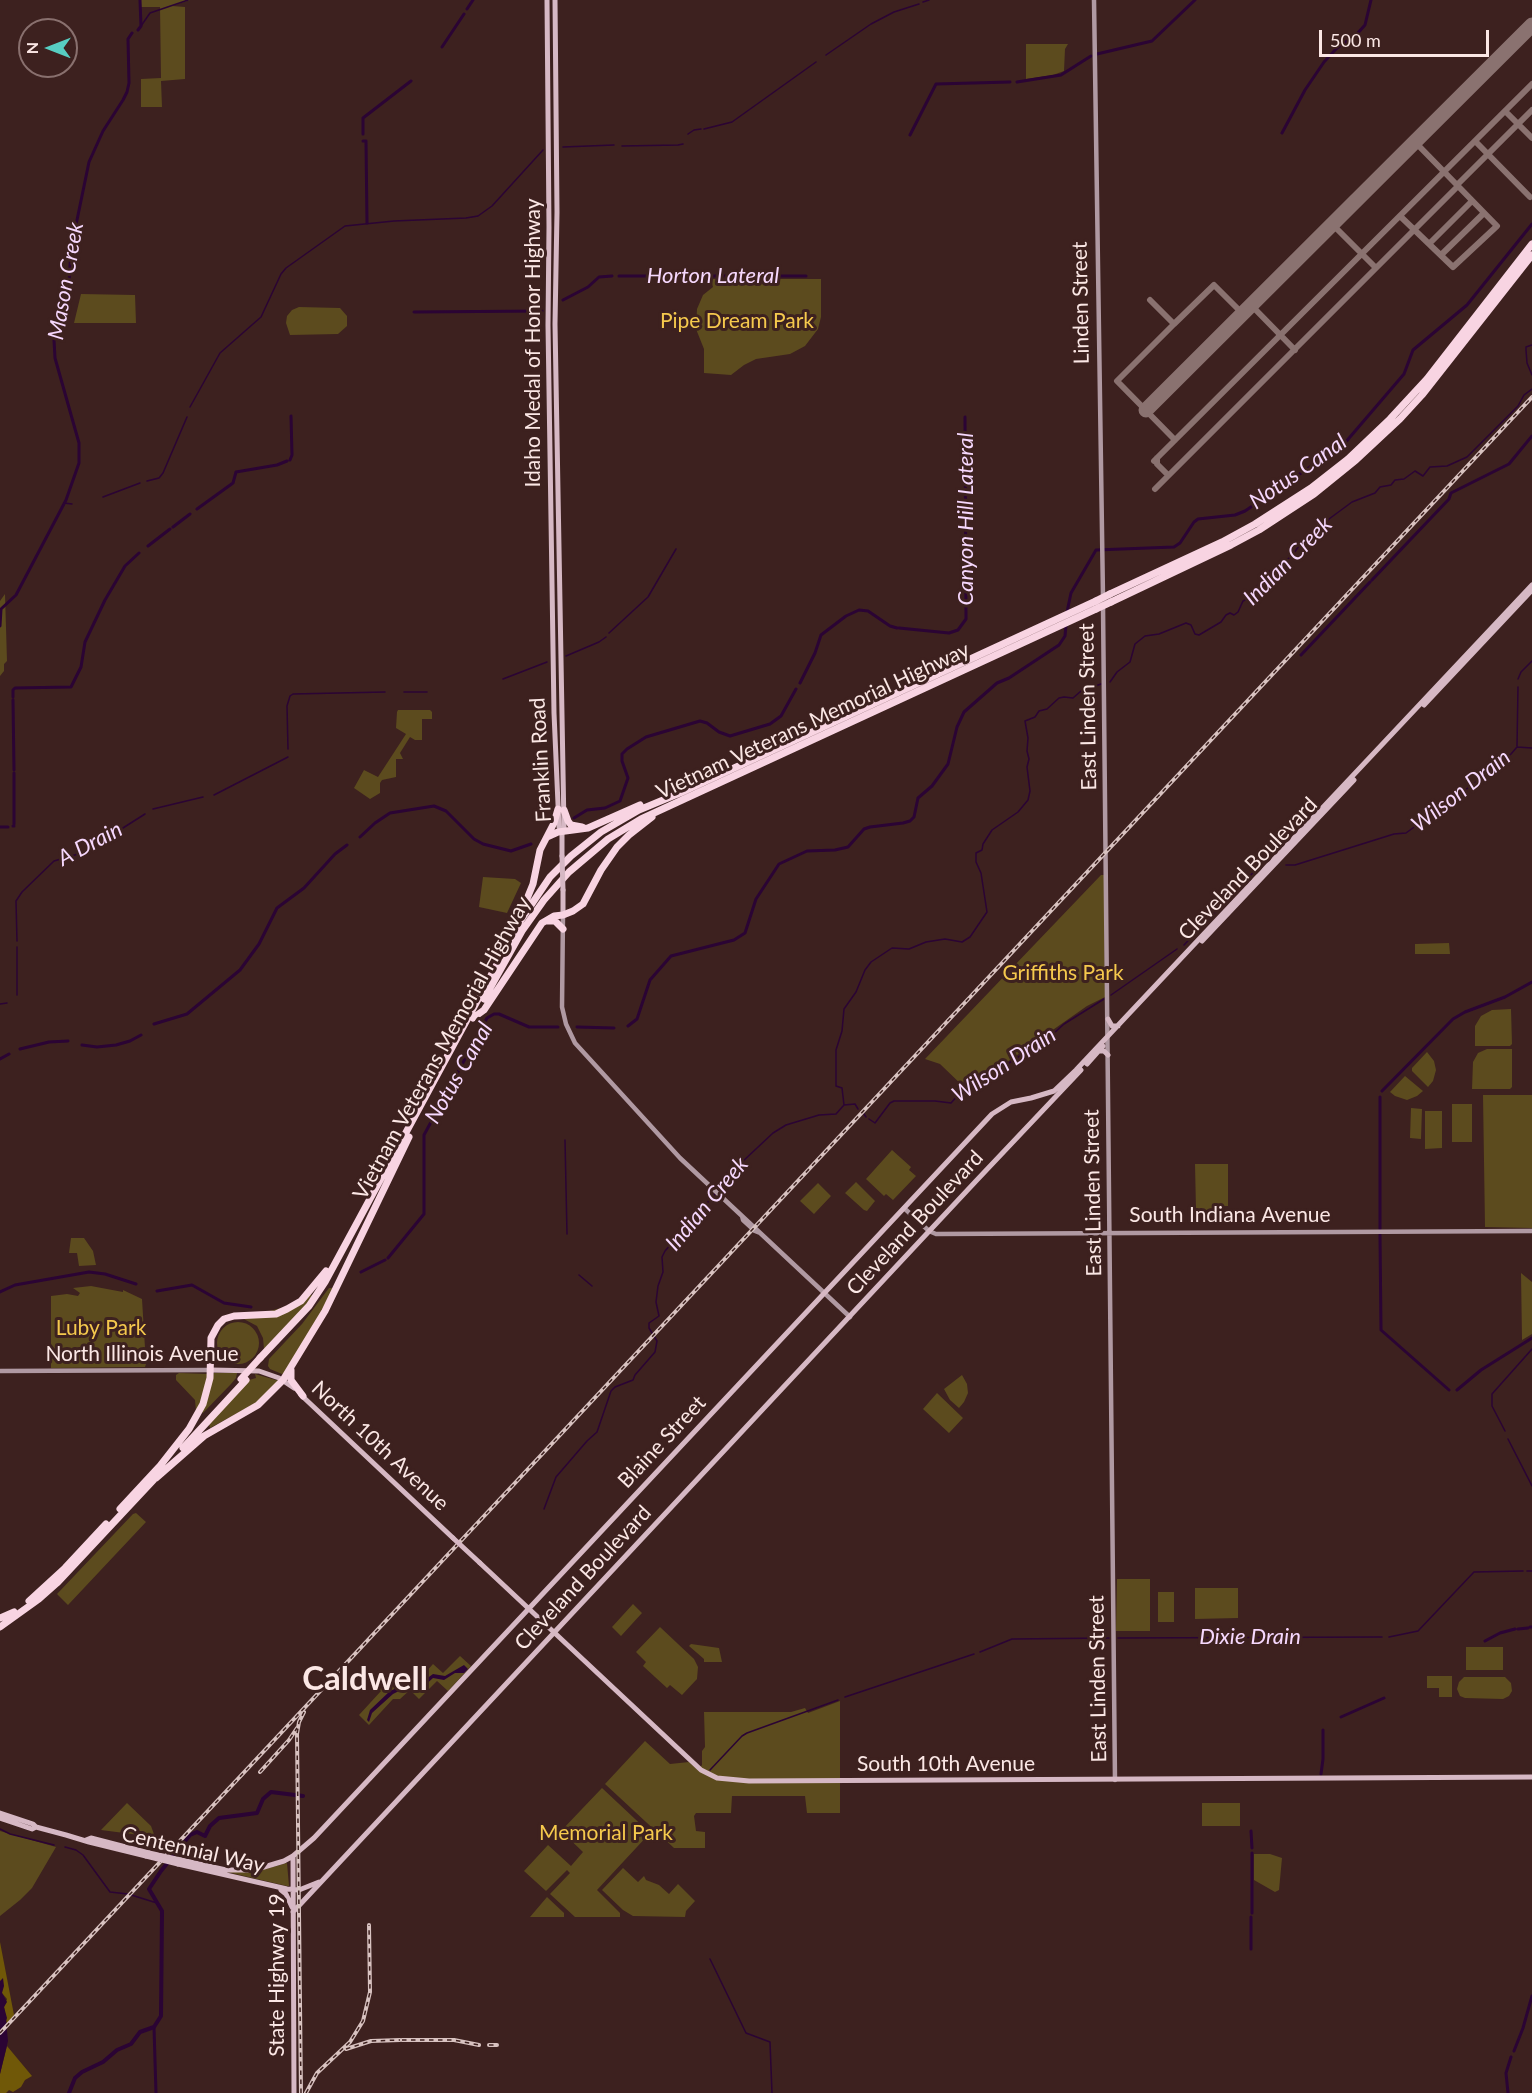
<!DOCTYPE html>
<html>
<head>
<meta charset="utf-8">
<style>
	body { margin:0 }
	#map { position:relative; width:1532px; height:2093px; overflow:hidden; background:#3d211f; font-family:Lato,sans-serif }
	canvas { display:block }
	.north { position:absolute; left:18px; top:18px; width:60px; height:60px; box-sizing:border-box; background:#3d211f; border:2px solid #89706e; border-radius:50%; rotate:270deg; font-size:16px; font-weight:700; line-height:24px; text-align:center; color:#fbe7e5 }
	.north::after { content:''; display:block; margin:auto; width:21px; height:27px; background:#57cec2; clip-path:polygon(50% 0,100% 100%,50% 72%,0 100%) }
	.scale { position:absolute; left:1319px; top:30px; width:170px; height:27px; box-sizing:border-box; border:3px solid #fbe7e5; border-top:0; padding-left:8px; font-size:18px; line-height:21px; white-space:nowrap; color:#fbe7e5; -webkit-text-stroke:4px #3d211f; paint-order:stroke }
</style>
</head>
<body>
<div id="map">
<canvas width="1532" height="2093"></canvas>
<div class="north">N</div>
<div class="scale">500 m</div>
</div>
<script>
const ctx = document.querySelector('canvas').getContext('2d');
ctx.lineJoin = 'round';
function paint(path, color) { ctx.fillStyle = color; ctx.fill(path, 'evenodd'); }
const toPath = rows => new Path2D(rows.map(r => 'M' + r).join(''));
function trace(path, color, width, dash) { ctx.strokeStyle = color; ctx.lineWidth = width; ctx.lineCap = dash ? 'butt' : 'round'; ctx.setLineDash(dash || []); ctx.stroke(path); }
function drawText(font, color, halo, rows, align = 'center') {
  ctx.font = font + ' Lato,sans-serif'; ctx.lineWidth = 6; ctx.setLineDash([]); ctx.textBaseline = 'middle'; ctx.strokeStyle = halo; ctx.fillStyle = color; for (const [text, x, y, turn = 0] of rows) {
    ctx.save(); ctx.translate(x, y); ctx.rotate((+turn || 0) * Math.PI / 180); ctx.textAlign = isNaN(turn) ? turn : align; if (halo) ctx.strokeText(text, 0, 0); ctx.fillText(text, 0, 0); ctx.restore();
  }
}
paint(toPath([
	[141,0,190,0,172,6,185,7,185,79,161,81,162,107,141,107,141,79,161,78,160,7,141,7],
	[1026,44,1068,44,1065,49,1064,71,1053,75,1026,79],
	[711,279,821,279,821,317,818,329,805,346,790,354,756,359,744,365,731,375,704,373,704,349,696,329,697,309,703,295,713,287],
	[81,294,135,295,136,323,74,323],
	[299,307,340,308,347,316,347,326,338,334,290,335,286,323,287,316,292,310],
	[5,594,7,661,4,664,4,671,0,676,0,601],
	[398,710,430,710,432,712,432,719,422,719,422,740,415,740,410,737,400,753,403,759,396,759,396,777,382,780,380,783,380,793,370,799,354,788,364,770,378,777,406,734,396,728,397,712],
	[1101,875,1104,875,1105,997,1087,1006,1007,1062,993,1069,985,1077,965,1088,940,1064,925,1059],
	[483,877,515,879,521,883,507,913,479,907],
	[1449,943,1450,954,1415,954,1415,944],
	[1511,1009,1512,1044,1510,1046,1475,1046,1475,1026,1481,1016,1492,1010],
	[1487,1049,1512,1049,1512,1087,1510,1089,1472,1089,1473,1062,1478,1053],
	[1427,1052,1434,1061,1436,1070,1433,1081,1428,1087,1412,1071,1412,1068],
	[1405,1076,1423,1091,1417,1096,1407,1100,1395,1096,1390,1092],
	[1483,1095,1532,1095,1532,1228,1485,1227],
	[1452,1104,1472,1104,1472,1142,1452,1142],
	[1411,1108,1422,1109,1421,1139,1410,1138],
	[1425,1111,1442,1111,1442,1148,1425,1149],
	[892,1150,911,1167,909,1170,916,1176,893,1200,886,1194,884,1196,866,1179],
	[1195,1164,1228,1164,1228,1206,1213,1206,1212,1210,1196,1210],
	[856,1182,875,1201,867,1211,864,1210,845,1193],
	[818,1183,831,1196,814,1214,800,1201],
	[71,1238,84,1238,93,1251,96,1265,79,1266,77,1253,69,1253],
	[1521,1273,1532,1282,1532,1334,1522,1340],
	[91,1286,123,1292,123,1290,142,1299,146,1364,145,1367,51,1368,51,1296,67,1294,78,1296,80,1293,73,1288],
	[329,1288,332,1288,333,1290,325,1307,285,1373,282,1374,270,1369,268,1366,269,1359,302,1324],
	[310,1293,312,1296,302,1310,264,1349,263,1338,257,1326,242,1318,285,1307],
	'217 1343a21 21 0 1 1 42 0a21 21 0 1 1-42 0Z',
	[179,1373,208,1374,204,1394,196,1411,195,1400,176,1380,176,1375],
	[214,1373,237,1373,236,1378,231,1384,203,1413,202,1412],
	[255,1374,279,1381,263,1399,210,1428,209,1424,249,1380,256,1378],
	[962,1375,967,1384,968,1393,964,1402,959,1408,950,1400,944,1389],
	[937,1393,963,1418,949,1433,923,1409],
	[136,1513,146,1522,68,1605,57,1594,133,1514],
	[1117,1579,1150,1579,1150,1631,1116,1631],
	[1195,1588,1238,1588,1238,1618,1195,1619],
	[1158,1592,1174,1592,1174,1622,1158,1622],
	[633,1604,642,1613,621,1636,612,1627],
	[660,1627,694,1659,698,1667,697,1679,682,1695,670,1685,667,1688,643,1666,646,1662,636,1652],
	[691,1644,719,1648,722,1662,704,1662,704,1659,689,1646],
	[1466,1647,1503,1647,1503,1670,1466,1670],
	[460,1656,471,1666,448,1691,437,1681,419,1699,410,1690,400,1699,393,1699,369,1725,359,1715,381,1691,370,1681,375,1675,387,1685,395,1679,403,1684,416,1683,433,1664,443,1673],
	[1427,1676,1452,1676,1452,1697,1439,1697,1439,1688,1427,1688],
	[1464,1677,1505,1677,1511,1683,1512,1691,1509,1696,1503,1699,1465,1698,1460,1696,1457,1689,1459,1682],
	[840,1701,840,1813,807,1813,805,1796,732,1796,731,1813,696,1813,694,1816,696,1831,705,1832,705,1848,674,1848,605,1784,645,1741,670,1764,689,1762,698,1770,702,1765,702,1751,705,1747,704,1712,791,1712,805,1708,808,1713],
	[602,1788,650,1833,597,1890,620,1913,620,1917,575,1917,550,1894,570,1873,567,1870,546,1891,524,1871,548,1845,571,1866,583,1852,561,1831],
	[127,1803,151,1826,155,1837,101,1830],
	[1202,1803,1240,1803,1240,1826,1202,1826],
	[0,1831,56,1847,32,1888,20,1900,0,1916],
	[1254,1854,1270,1854,1282,1858,1279,1890,1275,1892,1254,1880],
	[287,1863,289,1886,287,1886,227,1872,255,1872],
	[623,1868,638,1882,644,1876,646,1880,659,1885,669,1894,678,1884,695,1901,686,1911,685,1917,633,1916,623,1910,602,1890],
	[547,1897,564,1913,564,1917,530,1917]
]), '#5c4b1e');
paint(toPath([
	[0,1942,14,2015,7,2024,4,2007,7,1999,2,1993,0,1981],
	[7,2046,32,2076,25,2080,21,2087,13,2092,9,2090,6,2093,0,2093,0,2074]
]), '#705808');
paint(toPath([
	[464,1665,468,1669,464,1673,455,1673,444,1680,433,1678,422,1688,401,1690,393,1694,372,1713,369,1722,367,1720,370,1710,390,1691,399,1687,418,1685,433,1674,445,1676],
	[3,1978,4,1986,2,1993,7,2002,4,2007,7,2018,6,2021,8,2041,0,2074,0,1981]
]), '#2b0434');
trace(toPath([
	[923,2,929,0],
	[141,26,150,13,188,0],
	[826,55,871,24,894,12,919,4],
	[704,129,732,122,816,62],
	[688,134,694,130,701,129],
	[622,146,678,145,683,144],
	[563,147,614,145],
	[1532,345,1526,347,1526,350,1527,363,1532,375],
	[190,407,220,353,261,317,281,274,286,268,345,226,394,221,466,218,478,216,492,206,543,150],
	[147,481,159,478,163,473,187,417],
	[103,497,140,483],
	[64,503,72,504],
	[609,633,648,597,676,549],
	[566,656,599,642,606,637],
	[503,679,547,662],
	[1518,679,1521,672,1532,661],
	[1110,682,1117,672,1130,662,1135,644,1145,636,1159,634,1186,623,1191,625,1195,634,1199,635,1221,622,1226,615,1230,613,1234,615,1238,612,1243,601,1251,597,1257,586,1271,570,1292,556,1305,537,1319,531,1329,519,1352,502,1375,493,1380,487,1391,485,1395,480,1404,479,1415,471,1423,476,1430,467,1447,466,1467,457,1518,406,1524,395,1532,389],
	[404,692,427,692],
	[1517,746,1518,687],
	[288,749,287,706,290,696,293,694,385,692],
	[214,795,288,757],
	[153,809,203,797],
	[1286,865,1295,865,1394,834,1406,833,1472,785,1511,754,1517,747,1532,748],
	[17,941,16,901,22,892,54,861,85,852,145,814],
	[1184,945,1267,858,1269,860],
	[17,947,17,995],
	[1111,995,1177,949],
	[0,1004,7,1003],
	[844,1105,855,1104,858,1109],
	[864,1114,866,1117],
	[869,1119,875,1123,890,1103,894,1101,935,1101,951,1103,959,1094,984,1080,996,1069,1006,1065,1052,1035,1064,1024,1104,999],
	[565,1140,567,1234],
	[717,1190,722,1179,731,1168,741,1163,773,1133,786,1125,819,1115,836,1114,844,1105,842,1088,836,1086,836,1050,842,1031,844,1009,856,992,865,970,871,962,892,948,909,949,926,942,945,939,962,942,970,937,987,912,981,873,976,862,976,853,982,850,983,844,992,830,1018,812,1028,800,1030,791,1027,767,1029,759,1027,751,1028,738,1025,721,1035,717,1039,711,1047,709,1059,698,1064,697,1073,698,1081,691,1101,684],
	[579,1275,592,1286],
	[1505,1431,1492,1406,1492,1394,1532,1349],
	[1508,1439,1532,1486],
	[544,1509,556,1477,587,1441,597,1432,611,1391,615,1387,633,1380,635,1375,655,1352,657,1341,649,1328,649,1323,659,1316,656,1302,658,1286,663,1272,662,1257,665,1251,715,1194],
	[1527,1571,1532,1571],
	[1389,1637,1418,1631,1474,1572,1523,1571],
	[1118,1638,1382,1637],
	[980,1652,1012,1639,1109,1638],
	[845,1697,974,1654],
	[710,1770,742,1736,747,1733,838,1700],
	[0,1829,10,1834,54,1845],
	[65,1847,76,1850,83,1855,110,1892,128,1894,157,1903],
	[710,1959,746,2033,770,2042,772,2093]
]), '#2b0434', 1.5);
trace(toPath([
	[467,9,473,0],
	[138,30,141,26,140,0],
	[442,47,464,14],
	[1097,54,1152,41,1195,0],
	[1017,82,1061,75,1091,56],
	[1282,133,1305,90,1324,62,1337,48,1356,35,1365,25,1371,0],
	[363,134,363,118,411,81],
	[910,135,936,84,1010,82],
	[363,141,366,141,367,223],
	[619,276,806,276],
	[563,300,588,287,599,277,612,276],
	[414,312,542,311],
	[290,460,292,455,291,416],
	[197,509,233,483,236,472,277,465,287,461],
	[173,527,190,514],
	[148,546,170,529],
	[1372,580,1449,499,1451,493,1509,464,1532,436],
	[1067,612,1071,593,1096,550,1174,547,1180,543,1194,522,1198,519,1235,515,1245,511,1344,444,1404,374,1413,350,1467,305,1532,224],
	[0,626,1,609,16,595,66,500,79,463,79,443,55,358,54,340,69,283,71,249,89,162,103,131,123,100,127,92,129,83,128,39,132,33],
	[899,628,949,633,958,630,966,619,965,417],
	[1301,655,1370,582],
	[800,683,815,653,821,635,846,616,859,610,868,611,890,626,897,628],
	[13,697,13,690,15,688,71,687,81,667,85,642,105,600,125,566,139,553],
	[13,700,14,770],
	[14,773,14,824],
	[574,818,587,810,605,808,620,801,628,778,622,761,622,754,627,749,646,737,700,721,707,723,719,732,730,736,770,724,781,716,796,689],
	[13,826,14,826],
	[0,827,8,827],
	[360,837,375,823,390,813,434,806,446,811,474,839,483,844,511,851,531,844],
	[154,1024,187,1014,240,970,259,944,277,908,304,888,335,854,347,845],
	[628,1026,637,1019,650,980,671,956,734,940,745,933,756,899,779,864,807,851,835,850,848,847,864,829,870,827,903,823,910,821,914,817,918,798,932,786,948,764,957,727,964,712,997,683,1009,678,1059,645,1065,636,1066,625],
	[577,1027,614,1028],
	[82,1045,97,1047,116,1045,130,1041,141,1035],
	[20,1049,49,1042,68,1041],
	[0,1059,9,1054],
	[1382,1091,1453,1019,1465,1012,1505,997,1532,982],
	[1380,1097,1380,1229],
	[1380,1235,1381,1330,1449,1390],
	[388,1258,424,1214,424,1135,487,1018,494,1014,499,1014,529,1027,558,1027],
	[361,1272,385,1260],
	[157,1291,192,1285,224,1303,251,1307],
	[0,1292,15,1285,89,1272,105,1274,136,1284],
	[1457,1390,1481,1370,1532,1338],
	[1530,1627,1532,1627],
	[1518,1629,1528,1628],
	[1485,1641,1500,1633,1515,1629],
	[1341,1717,1384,1698],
	[1321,1774,1323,1759,1323,1730],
	[1251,1831,1252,1848],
	[1252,1853,1252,1913],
	[1251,1949,1251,1917],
	[154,2027,156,2093],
	[1514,2051,1523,2028,1532,1996],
	[1508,2093,1506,2073,1511,2057]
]), '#2b0434', 3);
trace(toPath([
	[69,2093,75,2078,82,2072,103,2062,117,2050,131,2044,140,2032,154,2027,161,2016,162,1911,149,1889,161,1871,190,1835,197,1832,205,1836,210,1826,219,1818,257,1813,263,1799,271,1792,303,1796]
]), '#2b0434', 4);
trace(toPath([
	[1505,111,1532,138],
	[1475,141,1530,197],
	[1457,185,1532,110],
	[1400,216,1453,267,1497,226,1415,142],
	[1332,224,1376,268],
	[1429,244,1472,201],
	[1441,255,1484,213],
	[1150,300,1174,324,1117,381,1175,440],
	[1251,305,1295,350],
	[1174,324,1214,285,1243,314],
	[1157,458,1157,464,1168,475],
	[1154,461,1532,84],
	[1155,489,1458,186]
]), '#8a7270', 6);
trace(toPath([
	[1146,410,1532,25]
]), '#8a7270', 15);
trace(toPath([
	[1094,0,1103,597],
	[1103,606,1115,1780],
	[563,915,562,1007,566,1024,575,1043,680,1158,850,1317],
	[904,1208,929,1231,936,1234,1532,1231],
	[742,1216,743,1220,755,1231,760,1233],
	[0,1371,211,1370]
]), '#b099a2', 4.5);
trace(toPath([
	[547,0,549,227,548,325,554,713,559,827,562,831],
	[555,0,557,212,555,324,564,827,562,831,562,856],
	[1424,705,1532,590],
	[563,890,563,915],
	[1202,941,1354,780],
	[1108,1019,1112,1026,1118,1026],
	[1099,1051,1104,1051,1108,1055],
	[1087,1064,1103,1046],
	[211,1370,259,1371,279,1378,294,1388],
	[301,1395,453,1538],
	[480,1563,701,1770,717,1778,749,1781,1532,1777],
	[0,1813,33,1824,36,1827],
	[0,1818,32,1829,36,1827,66,1835,89,1842,146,1856],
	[86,1840,91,1838,149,1853],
	[293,1856,294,2093],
	[181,1860,226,1870,254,1870,284,1861,293,1856,314,1838,992,1114,1011,1102,1031,1098,1054,1091,1076,1070,1532,585],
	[178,1864,287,1889,299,1890,319,1882],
	[281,1890,286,1894,292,1907],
	[293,1912,976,1181,1081,1070]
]), '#d6b8c4', 5);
trace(toPath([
	[1110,594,1222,542,1255,524,1311,488,1348,459,1390,419,1427,379,1532,244],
	[1111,602,1231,545,1259,530,1314,494,1356,460,1400,419,1422,395,1532,255],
	[564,810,568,821,571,825,582,827],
	[547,837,558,832,588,828,640,805],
	[522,911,533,884,540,850,554,823,558,809],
	[547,921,555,921,563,929],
	[484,999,522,931,544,900,569,872,608,839,641,819,1096,609],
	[473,1018,484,1010,542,923,554,916,563,915,573,911,583,904,601,870,617,847,629,835,652,817],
	[260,1358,309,1306,325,1282,521,920,550,877,571,856,601,832,639,810,680,793,1096,601],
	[291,1370,291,1380,303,1396],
	[183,1448,246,1380],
	[156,1471,189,1429,203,1404,210,1378,211,1338,218,1325,224,1319,234,1316,276,1314,287,1309,301,1301,326,1271],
	[156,1478,204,1436,258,1405,283,1380,325,1311,409,1137],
	[120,1509,159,1467],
	[29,1601,65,1568,106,1524],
	[0,1618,14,1612],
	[0,1627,39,1599,57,1583,159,1474]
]), '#f8d4e2', 7);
const rail = toPath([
	[260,1772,289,1740,297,1728],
	[0,2033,1532,397],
	[402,2040,454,2040,479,2045],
	[489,2045,497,2045],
	[346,2049,371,2041,400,2040],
	[301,2093,297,1734,299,1722,304,1712],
	[306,2093,317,2073,350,2042,363,2021,370,1992,369,1925]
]);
trace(rail, '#d8c2c0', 4);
trace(rail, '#3d211f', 1.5, [4.5]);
trace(toPath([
	[562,856,563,890],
	[453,1538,480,1563],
	[149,1853,181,1860],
	[146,1856,178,1864]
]), '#d6b8c4', 5);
trace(toPath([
	[1096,601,1110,594],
	[1096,609,1111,602],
	[241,1379,260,1358]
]), '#f8d4e2', 7);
drawText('21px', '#fbe7e5', '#3d211f', [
	["Linden Street",1081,303,-91],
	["Idaho Medal of Honor Highway",533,343,-90],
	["East Linden Street",1088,707,-91],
	["Vietnam Veterans Memorial Highway",813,721,-25],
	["Franklin Road",541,760,-93],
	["Cleveland Boulevard",1248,869,-46],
	["Vietnam Veterans Memorial Highway",442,1048,-61],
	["East Linden Street",1093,1193,-91],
	["South Indiana Avenue",1230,1215],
	["Cleveland Boulevard",915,1223,-47],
	["North Illinois Avenue",142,1354],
	["Blaine Street",662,1442,-47],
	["North 10th Avenue",380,1446,43],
	["Cleveland Boulevard",583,1578,-47],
	["East Linden Street",1098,1679,-91],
	["South 10th Avenue",946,1764],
	["Centennial Way",193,1850,13],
	["State Highway 19",277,1975,-90]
]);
drawText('21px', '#f5c94d', '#3d211f', [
	["Pipe Dream Park",737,321],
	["Griffiths Park",1063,973],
	["Luby Park",101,1328],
	["Memorial Park",606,1833]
]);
drawText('italic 22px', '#f6d8fd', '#3d211f', [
	["Horton Lateral",713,276],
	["Mason Creek",66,281,-80],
	["Notus Canal",1298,472,-35],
	["Canyon Hill Lateral",966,519,-90],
	["Indian Creek",1288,561,-45],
	["Wilson Drain",1461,791,-38],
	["A Drain",90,844,-28],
	["Wilson Drain",1004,1065,-33],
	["Notus Canal",459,1073,-60],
	["Indian Creek",707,1204,-50],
	["Dixie Drain",1250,1637]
]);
drawText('bold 33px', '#fbe7e5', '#3d211f', [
	["Caldwell",365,1679]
]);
</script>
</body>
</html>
